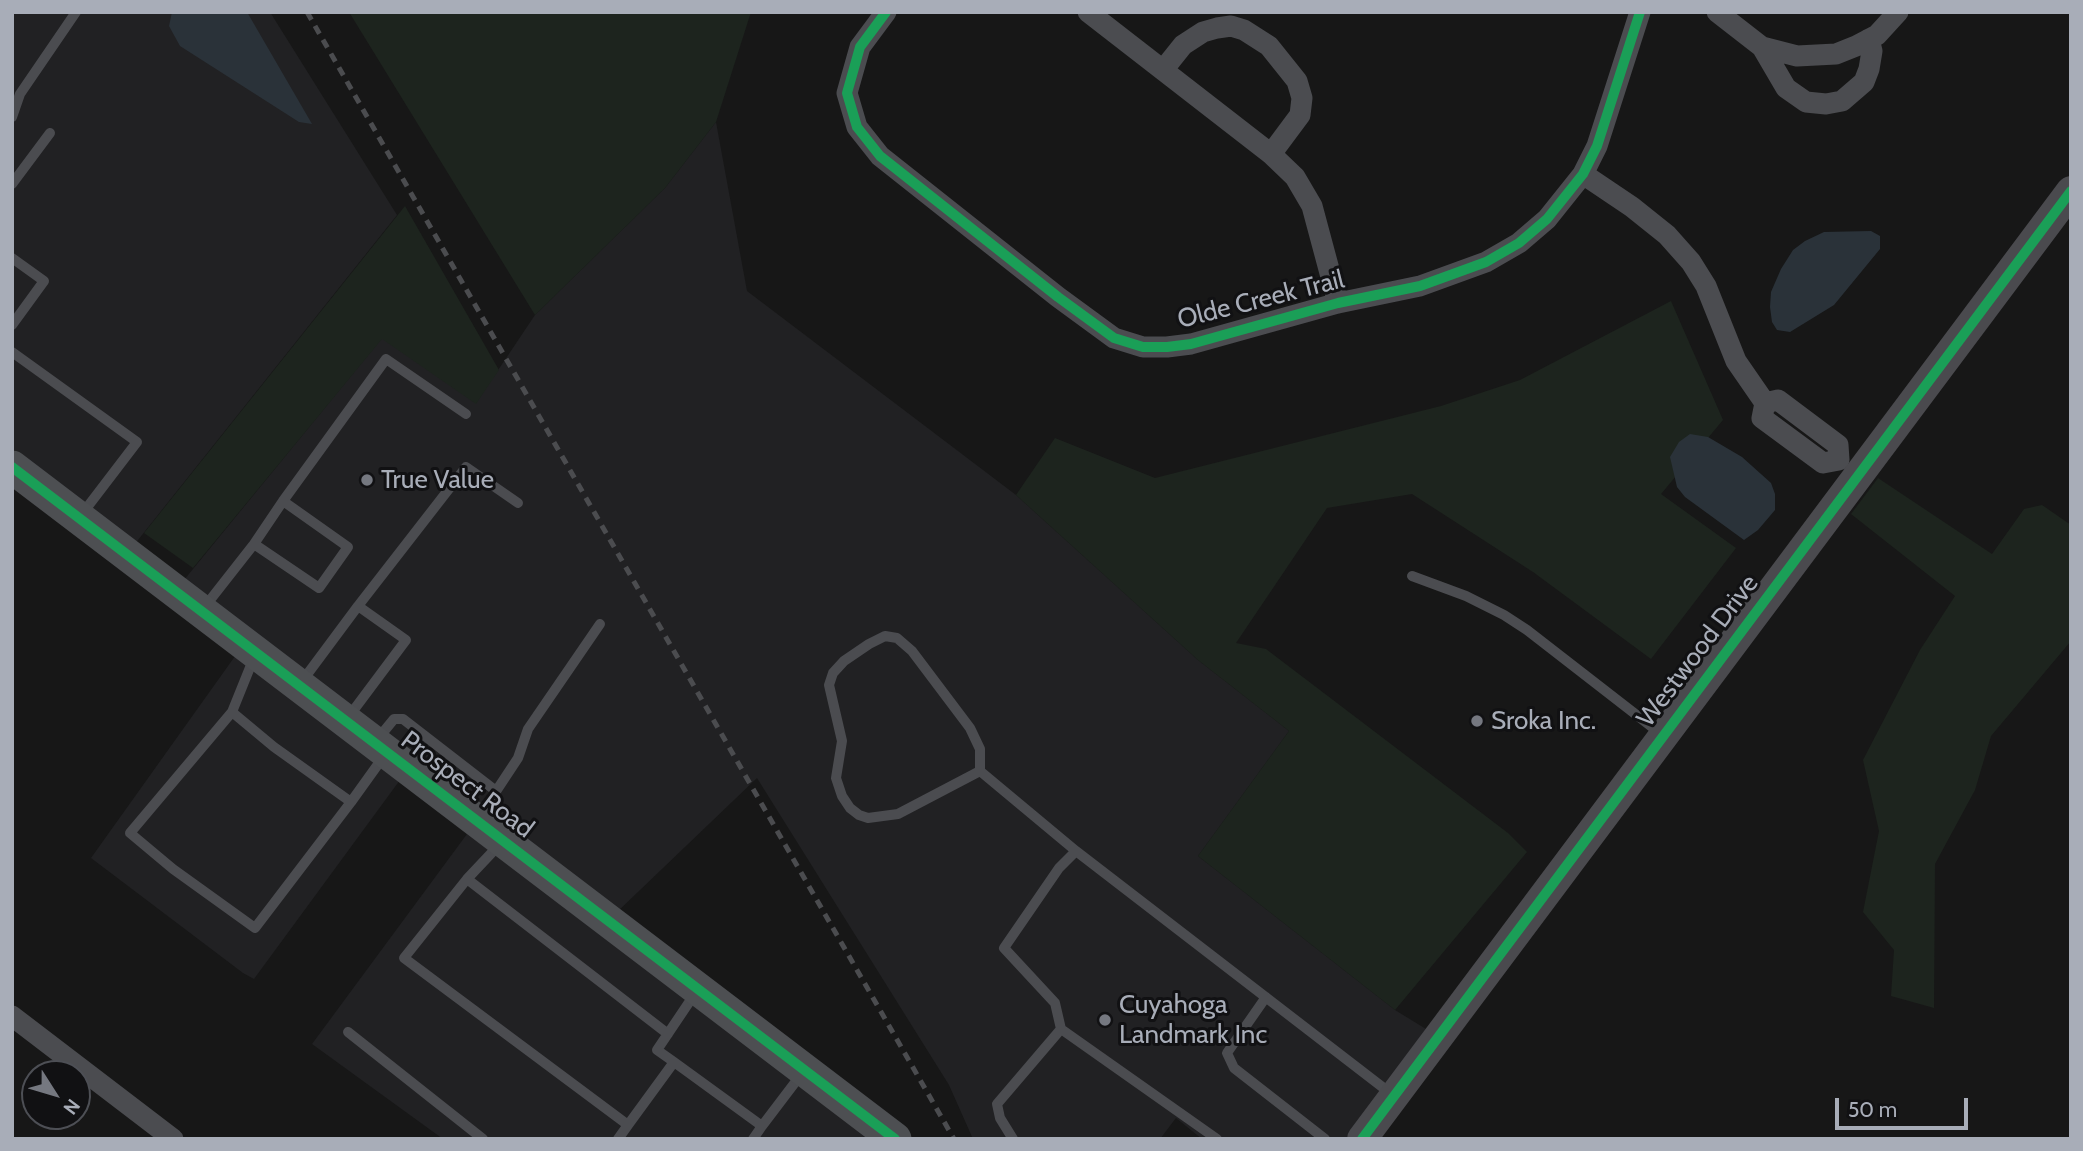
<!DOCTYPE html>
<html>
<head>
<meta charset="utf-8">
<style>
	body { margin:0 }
	#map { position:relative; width:2083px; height:1151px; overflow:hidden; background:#171717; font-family:Cabin,sans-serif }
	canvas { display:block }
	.frame { position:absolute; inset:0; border:14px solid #a8adb8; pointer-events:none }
	.north { position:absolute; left:21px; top:1060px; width:70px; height:70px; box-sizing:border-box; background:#111113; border:2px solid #4d4f55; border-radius:50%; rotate:127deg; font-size:19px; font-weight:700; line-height:28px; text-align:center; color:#a8adb8 }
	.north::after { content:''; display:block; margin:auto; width:24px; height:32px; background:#757880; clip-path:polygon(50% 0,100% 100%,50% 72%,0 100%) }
	.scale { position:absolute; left:1835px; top:1098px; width:133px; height:32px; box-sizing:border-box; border:4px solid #a8adb8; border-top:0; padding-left:9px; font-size:21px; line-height:24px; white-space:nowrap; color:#a8adb8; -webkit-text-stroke:5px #111113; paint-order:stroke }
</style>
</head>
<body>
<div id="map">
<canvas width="2083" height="1151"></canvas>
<div class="frame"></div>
<div class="north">N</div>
<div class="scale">50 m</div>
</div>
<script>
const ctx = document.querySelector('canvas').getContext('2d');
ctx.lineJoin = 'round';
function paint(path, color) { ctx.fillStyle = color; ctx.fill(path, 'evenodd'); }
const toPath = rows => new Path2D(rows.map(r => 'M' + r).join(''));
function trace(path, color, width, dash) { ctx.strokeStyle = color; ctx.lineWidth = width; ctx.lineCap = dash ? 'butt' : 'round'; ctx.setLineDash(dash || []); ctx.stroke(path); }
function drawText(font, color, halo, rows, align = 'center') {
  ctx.font = font + ' Cabin,sans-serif'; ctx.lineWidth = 6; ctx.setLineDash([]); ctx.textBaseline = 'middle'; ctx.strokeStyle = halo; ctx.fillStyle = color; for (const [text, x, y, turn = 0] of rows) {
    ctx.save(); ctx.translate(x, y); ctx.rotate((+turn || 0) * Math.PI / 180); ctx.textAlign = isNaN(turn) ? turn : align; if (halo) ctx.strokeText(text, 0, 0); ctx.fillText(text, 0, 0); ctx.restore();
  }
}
paint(toPath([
	[12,12,270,12,397,215,134,545,12,450],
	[716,122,747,291,1016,495,1198,660,1289,731,1198,856,1395,1010,1426,1029,1346,1139,1202,1139,1176,1118,1160,1139,973,1139,949,1085,757,778,616,913,184,580,382,338,476,403,535,315,665,188],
	[238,652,400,780,254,979,243,973,91,858],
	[467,834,808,1082,879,1139,443,1139,312,1044]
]), '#212123');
paint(toPath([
	[349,12,751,12,716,122,665,188,535,315],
	[405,206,499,370,476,404,382,339,193,568,144,533],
	[1671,301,1723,420,1661,494,1736,548,1651,659,1533,572,1412,494,1327,508,1236,643,1266,649,1508,833,1527,852,1395,1010,1198,856,1289,731,1198,660,1016,495,1055,438,1155,478,1441,406,1520,380],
	[1878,478,1992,554,2024,509,2042,505,2071,525,2071,641,1991,736,1975,790,1935,864,1934,1008,1891,996,1894,950,1863,912,1879,831,1863,760,1920,650,1955,596,1851,514]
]), '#1d241e');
paint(toPath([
	[172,12,247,12,312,124,299,122,180,46,169,26],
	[1871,231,1880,236,1880,249,1834,305,1790,332,1777,330,1772,322,1770,307,1771,292,1781,269,1793,250,1805,241,1824,232],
	[1690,434,1708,437,1742,457,1771,483,1775,494,1775,510,1758,530,1744,540,1685,497,1677,487,1670,457,1679,442]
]), '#2a3239');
trace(toPath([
	[12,117,20,94,76,12],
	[12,184,50,133],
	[12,258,44,281,12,325],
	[12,352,137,442,82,514],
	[283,501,386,359,466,414],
	[1412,576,1466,596,1504,615,1527,630,1661,734],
	[358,606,466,467,518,503],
	[203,609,254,544,283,501,348,547,319,588,254,544],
	[255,655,232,712,274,747,351,802,384,756],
	[300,684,358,606,406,640,347,719],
	[232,712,130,833,173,869,255,928,351,802],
	[376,741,394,719,403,719,496,791],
	[980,771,898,814,868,818,859,815,850,808,842,796,836,778,842,741,829,685,833,673,844,661,869,644,885,636,897,638,912,651,970,728,980,749,980,771,1076,851],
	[479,817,518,758,528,729,600,624],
	[500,844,467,879,668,1034],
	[467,879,404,958,628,1125,674,1062],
	[696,992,657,1050,674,1062,762,1126,803,1072],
	[1266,997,1227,1053,1234,1068,1325,1139],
	[1061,1029,1055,1003,1004,948,1059,868,1076,851,1394,1096],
	[348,1032,483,1139],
	[618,1139,628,1125],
	[753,1139,762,1126],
	[1013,1139,1000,1118,997,1104,1061,1029,1217,1139]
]), '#4b4c50', 10);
trace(toPath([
	[886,12,860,47,847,93,857,127,880,156,1058,297,1114,338,1143,347,1167,347,1191,344,1338,303,1420,286,1486,262,1519,243,1547,219,1583,174,1597,146,1640,12],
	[1088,12,1271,154,1295,177,1312,206,1338,303],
	[1717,12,1762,47,1797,56,1836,54,1856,46,1877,35,1898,12],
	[1762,47,1786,88,1806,102,1826,104,1842,101,1864,82,1869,69,1872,51,1869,39],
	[1163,70,1183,45,1203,32,1217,28,1231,26,1244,30,1269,46,1297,81,1302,98,1300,115,1271,154],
	[1583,174,1632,207,1667,235,1691,262,1706,286,1736,361,1765,403,1762,418,1823,463,1839,460,1838,445,1778,400,1765,403],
	[12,1016,173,1139]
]), '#4b4c50', 21);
trace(toPath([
	[1362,1139,2071,191]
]), '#4a4a4e', 30);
trace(toPath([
	[12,467,895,1139]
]), '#4d4f52', 33);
trace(toPath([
	[307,12,954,1139]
]), '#4b4c4f', 5, [9, 7]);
trace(toPath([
	[886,12,860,47,847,93,857,127,880,156,1058,297,1114,338,1143,347,1167,347,1191,344,1338,303,1420,286,1486,262,1519,243,1547,219,1583,174,1597,146,1640,12],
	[12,467,895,1139],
	[1362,1139,2071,191]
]), '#1a9f57', 10);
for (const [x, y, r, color] of [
	[367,480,7,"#757880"],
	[1477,721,7,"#757880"],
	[1105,1020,7,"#757880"]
]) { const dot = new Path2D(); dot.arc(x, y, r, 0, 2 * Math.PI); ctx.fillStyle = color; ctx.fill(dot); trace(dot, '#111113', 2.5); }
drawText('26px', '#a8adb8', '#111113', [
	["Olde Creek Trail",1261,300,-14],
	["Westwood Drive",1698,651,-53],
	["Prospect Road",467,785,37]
]);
drawText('26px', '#a8adb8', '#111113', [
	["True Value",381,480],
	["Sroka Inc.",1491,721],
	["Cuyahoga",1119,1005],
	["Landmark Inc",1119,1035]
], 'left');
</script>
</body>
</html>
